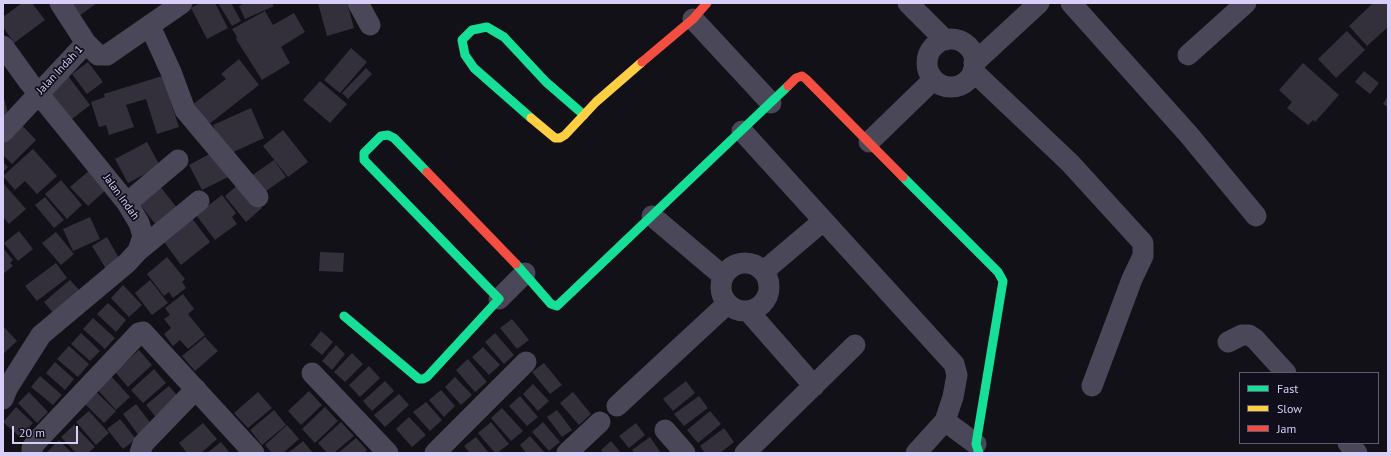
<!DOCTYPE html>
<html>
<head>
<meta charset="utf-8">
<style>
	body { margin:0 }
	#map { position:relative; width:1391px; height:456px; overflow:hidden; background:#121118; font-family:"PT Sans",sans-serif }
	canvas { display:block }
	.frame { position:absolute; inset:0; border:4px solid #d8cef8; pointer-events:none }
	.legend { position:absolute; left:1239px; top:372px; width:140px; height:72px; box-sizing:border-box; background:#110e1b; border:1px solid #615b73; margin:0; padding:5px 7px; list-style:none; font-size:12px; color:#d8cef8 }
	.legend li { display:flex; align-items:center; gap:8px; height:20px }
	.legend b { width:20px; border:1px solid #615b73 }
	.scale { position:absolute; left:12px; top:426px; width:66px; height:18px; box-sizing:border-box; border:2px solid #d8cef8; border-top:0; padding-left:5px; font-size:12px; line-height:14px; white-space:nowrap; color:#d8cef8; -webkit-text-stroke:3px #110e1b; paint-order:stroke }
</style>
</head>
<body>
<div id="map">
<canvas width="1391" height="456"></canvas>
<div class="frame"></div>
<ul class="legend">
<li><b style="height:5px;background:#16e098"></b>Fast</li>
<li><b style="height:5px;background:#ffcf43"></b>Slow</li>
<li><b style="height:5px;background:#f24e42"></b>Jam</li>
</ul>
<div class="scale">20 m</div>
</div>
<script>
const ctx = document.querySelector('canvas').getContext('2d');
ctx.lineJoin = 'round';
function paint(path, color) { ctx.fillStyle = color; ctx.fill(path, 'evenodd'); }
const toPath = rows => new Path2D(rows.map(r => 'M' + r).join(''));
function trace(path, color, width, dash) { ctx.strokeStyle = color; ctx.lineWidth = width; ctx.lineCap = dash ? 'butt' : 'round'; ctx.setLineDash(dash || []); ctx.stroke(path); }
function drawText(font, color, halo, rows, align = 'center') {
  ctx.font = font + ' "PT Sans",sans-serif'; ctx.lineWidth = 3.5; ctx.setLineDash([]); ctx.textBaseline = 'middle'; ctx.strokeStyle = halo; ctx.fillStyle = color; for (const [text, x, y, turn = 0] of rows) {
    ctx.save(); ctx.translate(x, y); ctx.rotate((+turn || 0) * Math.PI / 180); ctx.textAlign = isNaN(turn) ? turn : align; if (halo) ctx.strokeText(text, 0, 0); ctx.fillText(text, 0, 0); ctx.restore();
  }
}
paint(toPath([
	[22,3,32,3,45,20,14,43,3,27,3,17],
	[69,3,97,3,79,16],
	[200,3,215,3,228,28,207,39,191,8],
	[218,3,231,3,241,21,232,26],
	[245,3,272,3,274,6,245,19,239,6],
	[318,3,347,3,354,28,327,36],
	[1373,3,1388,4,1388,27,1367,46,1349,26],
	[265,11,273,25,294,13,305,32,281,47,290,63,262,80,236,39,237,37,232,29],
	[1347,31,1365,50,1336,78,1318,59],
	[351,48,367,62,340,93,324,80],
	[239,59,259,85,204,128,188,108,226,79,221,74],
	[88,62,103,82,87,94,72,74],
	[1303,63,1339,95,1315,122,1313,120,1308,125,1287,108,1292,102,1279,90],
	[366,68,372,74,348,99,342,93],
	[1364,71,1379,83,1370,94,1355,82],
	[68,76,90,105,67,123,44,94],
	[162,76,179,127,157,134,146,99,126,105,134,127,109,135,106,125,99,127,91,102,105,97,104,94],
	[320,81,347,104,330,123,303,100],
	[3,95,10,120,3,122],
	[1388,96,1388,107,1383,104],
	[251,108,264,138,227,155,213,125],
	[18,121,36,140,12,164,3,155,3,136],
	[283,130,308,162,288,177,263,146],
	[147,142,160,166,128,183,115,159],
	[33,149,57,176,37,194,25,181,15,190,3,176],
	[217,150,230,176,202,190,189,165],
	[274,160,286,177,259,196,247,179],
	[3,162,8,167,3,172],
	[90,170,107,189,88,206,70,187],
	[61,180,82,205,67,219,45,194],
	[241,182,262,208,246,222,225,196],
	[3,183,26,209,9,224,3,217],
	[159,185,181,213,160,230,138,202],
	[222,195,236,213,232,217,237,224,215,240,196,215],
	[45,197,64,220,54,228,35,205],
	[90,217,100,239,73,251,63,229],
	[191,217,210,242,181,265,162,239],
	[19,231,33,249,18,261,4,243],
	[56,232,74,254,61,265,42,243],
	[107,237,120,260,106,269,92,246],
	[3,248,13,260,10,263,13,266,3,274],
	[320,252,344,253,343,272,319,271],
	[167,257,185,279,182,282,186,288,173,298,169,292,164,296,147,274],
	[56,263,67,278,37,301,25,286],
	[70,280,81,292,55,315,44,302],
	[150,280,168,303,152,315,135,293],
	[123,285,142,305,129,317,111,298],
	[183,294,194,309,188,314,205,335,188,349,180,340,173,346,164,334,171,328,164,319,170,315,165,308],
	[108,303,126,320,116,332,97,314],
	[93,318,115,338,105,349,83,329],
	[512,319,529,340,517,349,500,328],
	[3,326,17,341,3,354],
	[321,331,333,342,322,355,310,345],
	[81,333,100,351,90,361,71,344],
	[495,333,514,355,504,364,485,342],
	[205,337,218,351,195,371,182,356],
	[336,345,345,354,332,370,322,361],
	[69,346,89,364,78,377,57,359],
	[483,347,500,365,489,375,472,357],
	[139,350,152,365,128,387,115,372],
	[352,353,363,364,345,382,334,372],
	[468,359,487,382,475,392,456,370],
	[55,362,74,379,65,390,46,373],
	[544,363,562,385,550,394,532,372],
	[369,366,380,378,360,397,349,385],
	[154,369,166,383,143,403,131,390],
	[110,375,130,397,116,410,96,388],
	[40,376,62,395,53,405,31,387],
	[455,377,472,395,461,405,445,387],
	[385,381,394,391,372,411,363,401],
	[686,381,695,393,673,411,663,399],
	[533,384,549,401,538,411,523,394],
	[169,386,182,401,159,421,146,405],
	[93,389,116,411,104,423,82,401],
	[441,390,455,406,444,417,429,400],
	[309,391,322,405,301,425,288,411],
	[29,392,48,412,37,423,18,403],
	[258,392,272,408,248,428,234,413],
	[573,392,591,414,579,425,560,403],
	[399,394,409,405,385,427,374,415],
	[520,396,538,417,527,426,509,406],
	[699,396,708,408,684,426,674,414],
	[426,402,442,420,430,431,413,412],
	[136,404,152,425,139,436,123,414],
	[16,407,33,423,20,437,3,422],
	[325,407,338,421,315,443,302,429],
	[502,408,523,431,511,441,491,418],
	[274,410,286,425,262,445,250,430],
	[557,410,572,430,562,437,547,417],
	[89,411,109,433,96,445,76,422],
	[710,411,721,424,698,443,687,430],
	[409,417,426,435,412,447,396,429],
	[120,419,136,439,123,449,107,429],
	[341,422,354,436,334,453,327,453,318,443],
	[491,422,509,444,497,453,495,453,478,433],
	[543,422,560,442,549,451,532,432],
	[203,423,217,439,201,453,187,453,179,443],
	[636,423,645,435,629,448,619,436],
	[74,425,95,447,88,453,76,453,61,437],
	[287,425,299,439,283,453,272,453,265,445],
	[724,428,734,442,720,453,705,453,700,446],
	[530,436,545,453,526,453,520,445],
	[476,437,489,453,470,453,464,446],
	[650,437,661,453,635,453,632,450],
	[356,438,367,450,364,453,338,453],
	[59,440,72,453,46,453],
	[303,441,313,453,288,453],
	[611,441,621,453,603,453,601,450],
	[221,442,230,453,207,453]
]), '#33303c');
trace(toPath([
	[60,3,86,43,98,55,107,55,182,3],
	[358,3,370,25],
	[908,3,945,40],
	[1071,3,1189,135,1256,216],
	[693,19,771,103],
	[150,26,171,72,185,110,258,197],
	'927 63a24 24 0 1 1 48 0a24 24 0 1 1-48 0Z',
	[3,46,29,82,127,203,139,223,143,236,138,251,127,263,41,335,8,387,3,399],
	[1188,55,1246,3],
	[974,63,1039,3],
	[973,71,1070,163,1143,243,1143,256,1132,279,1092,386],
	[742,131,954,364,957,375,953,397,945,421,916,453],
	[3,132,86,43],
	[869,142,933,80],
	[127,203,178,160],
	[652,216,723,276],
	[138,251,199,201],
	'721 287a24 24 0 1 1 48 0a24 24 0 1 1-48 0Z',
	[764,271,823,221],
	[499,299,525,273],
	[749,312,814,386],
	[1228,342,1242,335,1249,335,1255,339,1286,373],
	[312,373,388,453],
	[617,406,727,304],
	[945,421,976,444],
	[665,430,685,453],
	[1348,443,1357,453],
	[32,453,32,448,36,442,139,333,143,332,254,453],
	[140,453,143,444,196,389],
	[435,453,526,362],
	[567,453,600,422],
	[745,453,855,345]
]), '#494758', 21);
trace(toPath([
	[531,118,474,68,465,55,462,40,472,30,487,27,504,37,546,82,584,115],
	[903,177,998,272,1003,281,976,444,979,453],
	[516,264,551,304,557,306,788,86],
	[344,316,419,379,423,379,427,377,499,299,364,160,364,153,381,136,388,135,394,138,427,172]
]), '#16e098', 9);
trace(toPath([
	[531,118,555,138,560,138,565,135,596,102,642,62]
]), '#ffcf43', 9);
trace(toPath([
	[642,62,693,19,707,3],
	[788,86,796,78,802,76,806,79,903,177],
	[427,172,516,264]
]), '#f24e42', 9);
drawText('11px', '#d8cef8', '#110e1b', [
	["Jalan Indah 1",60,70,-47],
	["Jalan Indah",121,197,54]
]);
</script>
</body>
</html>
